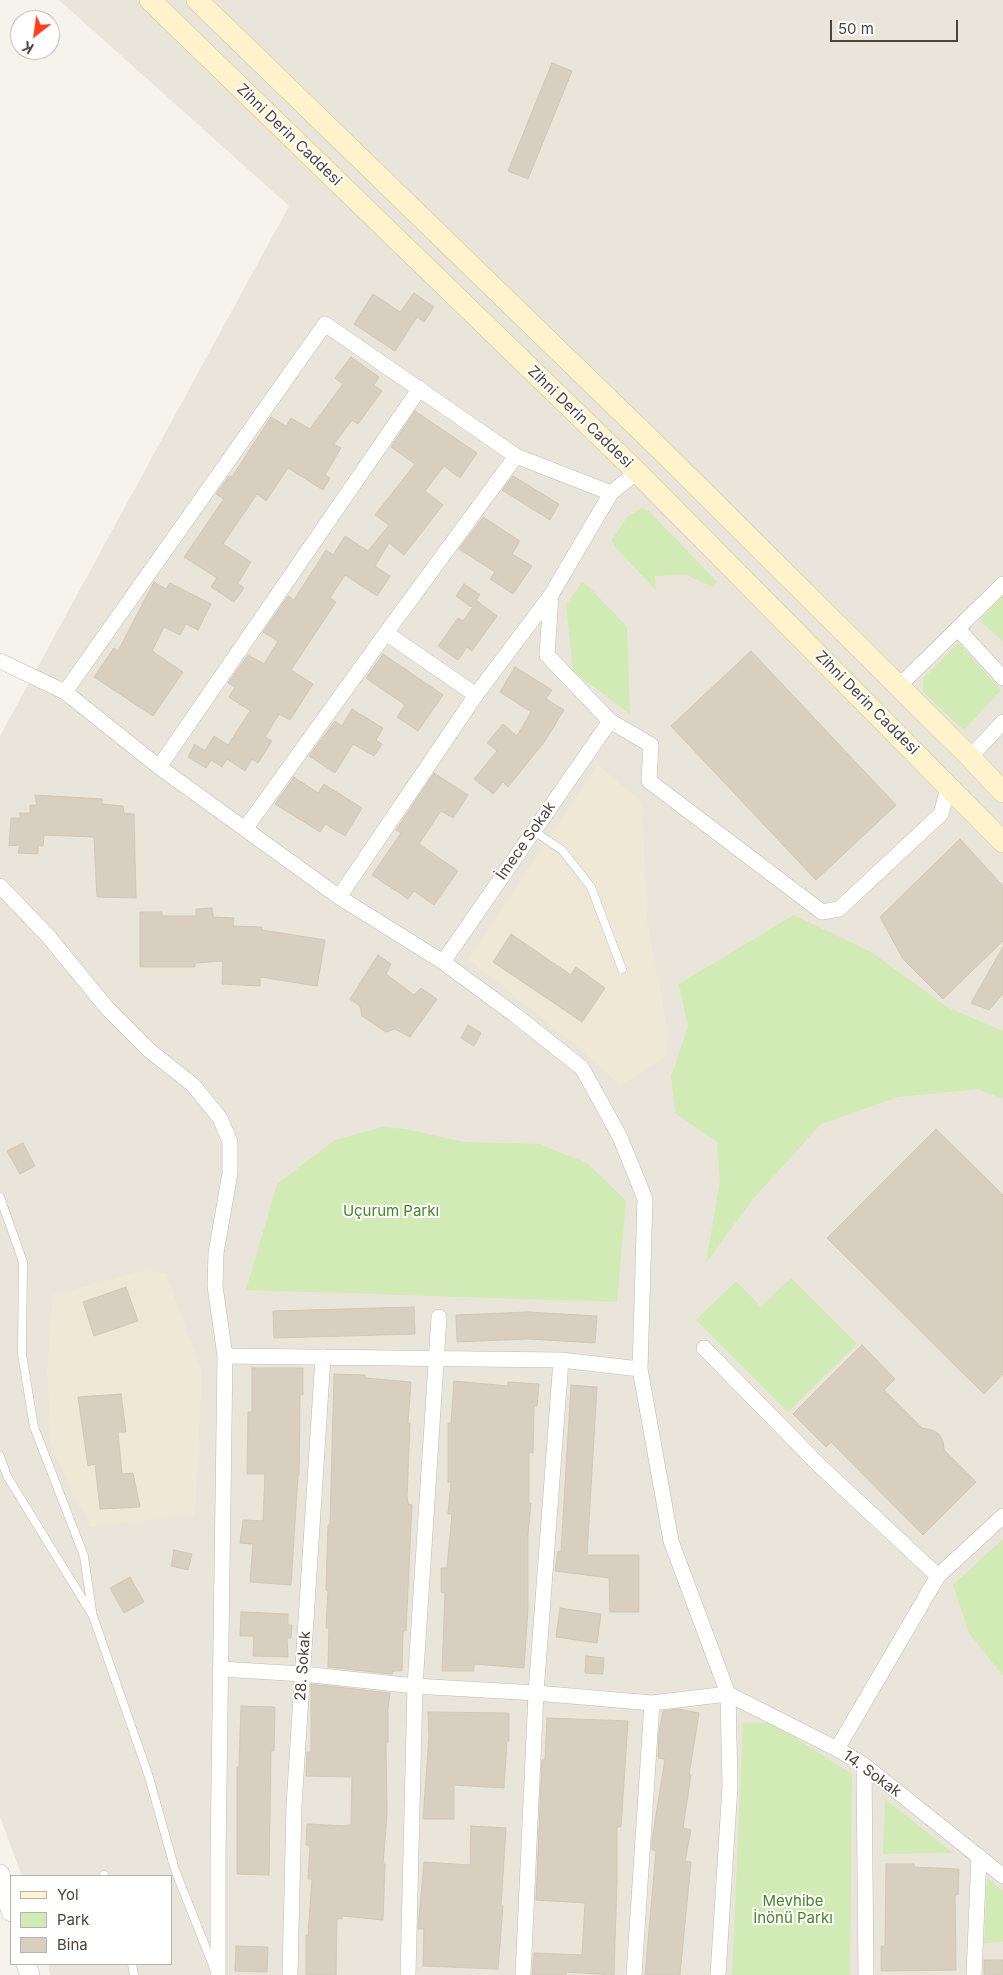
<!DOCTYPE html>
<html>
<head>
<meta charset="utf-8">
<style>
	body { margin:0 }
	#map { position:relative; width:1003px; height:1975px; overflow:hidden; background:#f6f3ec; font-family:Inter,sans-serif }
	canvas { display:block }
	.legend { position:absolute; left:10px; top:1875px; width:162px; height:90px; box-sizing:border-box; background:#fff; border:1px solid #b7b4b0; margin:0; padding:6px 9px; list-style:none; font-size:15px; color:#4b4439 }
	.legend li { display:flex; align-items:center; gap:10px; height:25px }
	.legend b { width:25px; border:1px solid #b7b4b0 }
	.north { position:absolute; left:10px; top:10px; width:50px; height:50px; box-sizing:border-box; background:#fff; border:1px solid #b7b4b0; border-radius:50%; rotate:210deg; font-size:14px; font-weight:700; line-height:20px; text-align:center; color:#4b4439 }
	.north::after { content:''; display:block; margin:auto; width:18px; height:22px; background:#fc3f1d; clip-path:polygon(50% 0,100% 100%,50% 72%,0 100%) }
	.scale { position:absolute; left:830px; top:20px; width:128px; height:22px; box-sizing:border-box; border:2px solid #4b4439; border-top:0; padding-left:6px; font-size:15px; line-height:18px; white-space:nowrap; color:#4b4439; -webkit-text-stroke:4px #fff; paint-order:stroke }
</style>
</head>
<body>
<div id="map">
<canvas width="1003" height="1975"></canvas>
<ul class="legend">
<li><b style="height:6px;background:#fff3cd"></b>Yol</li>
<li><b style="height:14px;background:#d2eab5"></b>Park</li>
<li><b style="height:14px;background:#d8cfc1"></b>Bina</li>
</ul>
<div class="north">K</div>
<div class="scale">50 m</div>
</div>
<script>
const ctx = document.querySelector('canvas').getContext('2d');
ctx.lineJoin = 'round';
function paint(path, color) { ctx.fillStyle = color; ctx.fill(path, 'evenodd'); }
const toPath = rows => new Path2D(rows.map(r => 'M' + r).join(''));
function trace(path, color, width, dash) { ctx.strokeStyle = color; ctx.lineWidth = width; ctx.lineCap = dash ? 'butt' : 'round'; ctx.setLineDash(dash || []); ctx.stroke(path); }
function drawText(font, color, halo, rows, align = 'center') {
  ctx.font = font + ' Inter,sans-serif'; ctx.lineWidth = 4; ctx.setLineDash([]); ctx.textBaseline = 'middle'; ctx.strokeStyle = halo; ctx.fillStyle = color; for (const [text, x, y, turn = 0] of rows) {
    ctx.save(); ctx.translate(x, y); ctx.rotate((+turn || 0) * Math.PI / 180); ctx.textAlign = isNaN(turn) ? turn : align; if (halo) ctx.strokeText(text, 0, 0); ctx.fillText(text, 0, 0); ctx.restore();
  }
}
paint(toPath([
	[59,0,1003,0,1003,1975,50,1975,48,1964,171,1964,171,1876,22,1876,0,1817,0,736,289,206]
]), '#eae5da');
paint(toPath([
	[598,765,642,802,647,921,665,1015,668,1054,642,1073,620,1085,574,1044,468,959],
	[146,1270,166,1274,202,1372,195,1515,91,1527,71,1492,51,1444,47,1369,53,1295]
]), '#efe8d6');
paint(toPath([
	[642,508,649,511,717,582,711,586,686,575,655,576,656,590,615,547,612,540,628,516],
	[582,582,589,587,627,627,630,714,573,671,566,605],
	[1003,596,1003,642,980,620],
	[958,643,1001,690,964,730,923,692,923,679],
	[794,915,871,952,947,1007,1003,1031,1003,1099,979,1089,898,1097,821,1124,752,1200,706,1263,720,1181,717,1142,675,1113,671,1076,688,1027,679,984],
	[382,1127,405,1129,464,1142,539,1144,587,1163,626,1201,617,1302,246,1290,277,1184,335,1140],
	[791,1278,857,1344,788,1412,696,1320,736,1281,761,1307],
	[1003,1539,1003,1676,969,1633,953,1585],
	[743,1723,772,1723,852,1774,850,1975,732,1975],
	[885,1799,953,1853,883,1854],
	[987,1878,1003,1891,1003,1942,984,1943]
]), '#d2eab5');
const building = toPath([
	[552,63,572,71,528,179,508,171,552,63],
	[414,293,434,307,424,322,417,317,395,351,354,324,373,294,400,312,414,293],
	[351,357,379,377,374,385,382,391,358,424,352,420,334,444,341,448,325,475,330,478,323,490,288,468,266,501,257,494,223,544,251,562,238,583,244,588,234,602,211,587,217,578,184,557,224,499,216,494,229,476,232,477,271,417,286,426,291,418,310,429,343,384,335,378,351,357],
	[415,411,477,453,460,478,444,466,425,491,443,505,404,555,389,543,375,566,390,576,377,596,345,575,330,598,336,602,291,670,313,684,290,720,279,714,265,737,272,741,258,763,252,759,245,771,227,759,222,767,211,760,206,768,188,757,195,744,205,751,214,736,228,745,250,711,229,697,235,687,228,683,248,655,264,664,278,641,263,632,288,596,294,600,326,550,333,555,345,536,368,551,389,525,375,515,415,464,391,447,415,411],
	[513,476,559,504,550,520,502,490,513,476],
	[483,517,520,541,512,554,532,566,513,594,490,579,495,572,459,549,483,517],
	[154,582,166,589,170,583,211,604,198,630,186,624,180,635,164,627,152,651,183,672,153,716,94,677,114,648,118,651,154,582],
	[464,584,480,595,471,607,456,596,464,584],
	[477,601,497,616,472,651,467,647,458,660,438,646,458,618,463,621,477,601],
	[751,651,896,805,816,880,671,726,751,651],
	[383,654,443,695,418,731,397,717,405,705,366,678,383,654],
	[515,667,552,690,546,699,564,710,545,741,508,787,503,782,493,794,474,779,497,751,487,743,503,724,517,736,531,712,500,692,515,667],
	[352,709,383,728,376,740,382,744,374,756,353,744,335,773,309,756,335,721,342,726,352,709],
	[434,773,468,795,453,818,441,811,419,844,458,871,434,905,414,891,408,899,372,875,401,833,396,830,434,773],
	[294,777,318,793,324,784,362,808,345,836,325,824,320,832,275,804,294,777],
	[35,795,102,799,102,804,123,806,124,813,134,814,136,898,97,897,94,837,44,835,43,846,38,845,38,854,18,853,20,845,9,846,11,818,21,818,19,813,30,813,30,805,37,805,35,795],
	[960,839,1003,886,1003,941,943,999,903,959,880,917,960,839],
	[212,908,213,917,234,918,233,926,262,927,262,930,325,940,317,986,260,977,260,986,222,984,223,961,195,963,195,967,140,967,140,912,162,912,162,916,196,916,196,909,212,908],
	[511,934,571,975,576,967,605,988,582,1022,493,962,511,934],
	[1003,947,1003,994,989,1010,971,1003,1003,947],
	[378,955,391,964,386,974,414,995,421,988,437,999,410,1037,395,1029,386,1032,362,1016,360,1006,350,999,378,955],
	[468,1025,481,1033,474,1046,461,1038,468,1025],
	[936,1129,1003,1195,1003,1374,984,1394,827,1238,936,1129],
	[23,1143,35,1166,20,1174,7,1151,23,1143],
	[126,1287,138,1321,94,1336,83,1302,126,1287],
	[414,1307,415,1334,274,1338,273,1311,414,1307],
	[528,1312,597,1316,595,1343,528,1339,457,1342,456,1315,528,1312],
	[862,1345,895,1379,884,1390,922,1428,932,1430,939,1434,943,1441,944,1450,976,1482,923,1535,831,1442,826,1447,793,1414,862,1345],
	[252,1368,303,1368,303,1395,300,1395,299,1475,298,1475,291,1585,250,1582,253,1544,240,1543,243,1520,263,1521,265,1474,247,1474,248,1412,252,1412,252,1368],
	[334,1374,365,1375,365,1378,411,1382,408,1423,410,1423,407,1496,408,1504,412,1505,406,1631,403,1631,402,1671,393,1671,392,1674,328,1667,329,1628,326,1628,328,1590,326,1590,328,1525,330,1525,334,1374],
	[454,1381,508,1386,508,1382,539,1384,537,1406,534,1406,533,1453,529,1452,529,1503,531,1503,528,1535,528,1609,524,1668,474,1664,474,1671,442,1671,445,1593,441,1592,441,1568,447,1568,452,1514,448,1514,451,1482,448,1482,448,1423,451,1423,454,1381],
	[571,1385,597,1387,587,1555,639,1555,639,1612,610,1612,609,1578,555,1571,558,1551,561,1552,571,1385],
	[121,1394,126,1432,118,1432,122,1474,133,1473,140,1507,100,1509,95,1464,88,1466,78,1397,121,1394],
	[174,1550,192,1554,188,1570,171,1566,174,1550],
	[130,1577,144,1602,124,1613,110,1588,130,1577],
	[560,1608,601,1614,597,1643,556,1637,560,1608],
	[241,1612,288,1614,288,1625,292,1625,291,1638,287,1638,288,1657,253,1656,254,1636,240,1636,241,1612],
	[586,1656,604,1658,603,1674,585,1673,586,1656],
	[311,1684,390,1693,388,1709,388,1743,386,1743,387,1814,383,1864,385,1864,383,1920,342,1916,342,1919,337,1919,336,1975,306,1975,306,1935,308,1935,312,1879,308,1879,310,1846,306,1845,307,1824,347,1826,347,1825,351,1825,352,1777,306,1776,307,1752,311,1752,311,1684],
	[241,1706,275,1707,274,1751,271,1751,269,1875,237,1874,237,1767,239,1767,241,1706],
	[678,1709,699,1713,689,1775,691,1775,683,1828,691,1830,685,1861,691,1862,680,1975,645,1975,656,1851,652,1850,652,1840,665,1759,658,1758,659,1732,663,1711,678,1709],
	[428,1712,509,1713,509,1741,507,1741,504,1788,454,1785,454,1819,423,1819,429,1736,428,1712],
	[547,1718,628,1721,621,1827,617,1827,617,1880,614,1975,566,1972,566,1975,532,1975,534,1953,582,1955,585,1903,536,1900,542,1760,545,1760,547,1718],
	[471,1826,506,1828,501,1906,503,1906,498,1969,423,1966,424,1929,418,1929,424,1862,470,1865,471,1826],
	[886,1864,914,1864,914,1867,959,1869,958,1895,955,1895,956,1970,881,1971,881,1946,885,1946,886,1864],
	[236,1946,268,1947,267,1972,235,1971,236,1946],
	[984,1960,1003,1960,1003,1975,984,1975,984,1960]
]);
paint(building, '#d8cfc1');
trace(building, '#d3c7b4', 1);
const service = toPath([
	[534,831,562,850,591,887,622,969],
	[0,1197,23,1262,22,1354,34,1427,84,1556,92,1611],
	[0,1456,7,1476,93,1616,149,1777,175,1870,214,1968],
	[104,1875,104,1876],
	[132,1964,134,1975]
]);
const minor = toPath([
	[551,595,547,655,610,721,651,745,649,781,822,912,839,909,941,814,949,785],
	[958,629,1003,678],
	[386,633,476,695],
	[0,661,65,692,159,767,245,829,339,897,443,962,515,1015,582,1068,620,1137,645,1199,640,1369,671,1541,728,1694,730,1786,718,1975],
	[898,687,1003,584],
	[65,692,325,324,516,456,611,493],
	[970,757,1003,722],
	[159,767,420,388],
	[245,829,386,633,516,456],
	[0,886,48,936,107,1008,149,1050,193,1085,220,1118,230,1142,230,1173,216,1253,215,1286,225,1356,218,1855,218,1975],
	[339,897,476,695,551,595,611,493,637,472],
	[443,962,610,721],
	[704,1348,821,1467,938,1576],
	[225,1356,561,1360,640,1369],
	[220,1669,303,1674,415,1686,536,1693,652,1703,728,1694],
	[728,1694,837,1749,864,1765,1003,1876],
	[837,1749,938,1576,1003,1516],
	[864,1765,866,1975],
	[290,1975,294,1805,323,1357],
	[408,1975,415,1686,439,1317],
	[523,1975,536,1693,561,1360],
	[634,1975,652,1703],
	[974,1975,979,1856]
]);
const tertiary = toPath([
	[0,1874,11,1912],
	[26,1964,30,1975]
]);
const secondary = toPath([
	[150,0,637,472,1003,842],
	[197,0,660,449,970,757,1003,792]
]);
trace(service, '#c2bbae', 9);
trace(minor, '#c2bbae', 16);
trace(tertiary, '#c2bbae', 20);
trace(secondary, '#d6c79b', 22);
trace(service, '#fff', 8);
trace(minor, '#fff', 15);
trace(tertiary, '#fff', 19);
trace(secondary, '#fff3cd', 21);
drawText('15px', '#4b4439', '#fff', [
	["Zihni Derin Caddesi",289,135,44],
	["Zihni Derin Caddesi",580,417,44],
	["Zihni Derin Caddesi",867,703,45],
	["İmece Sokak",526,841,-55],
	["28. Sokak",303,1666,-86],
	["14. Sokak",872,1774,36]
]);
drawText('15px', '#4a7f2a', '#fff', [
	["Uçurum Parkı",391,1211],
	["Mevhibe",793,1901],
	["İnönü Parkı",793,1918]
]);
</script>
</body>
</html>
